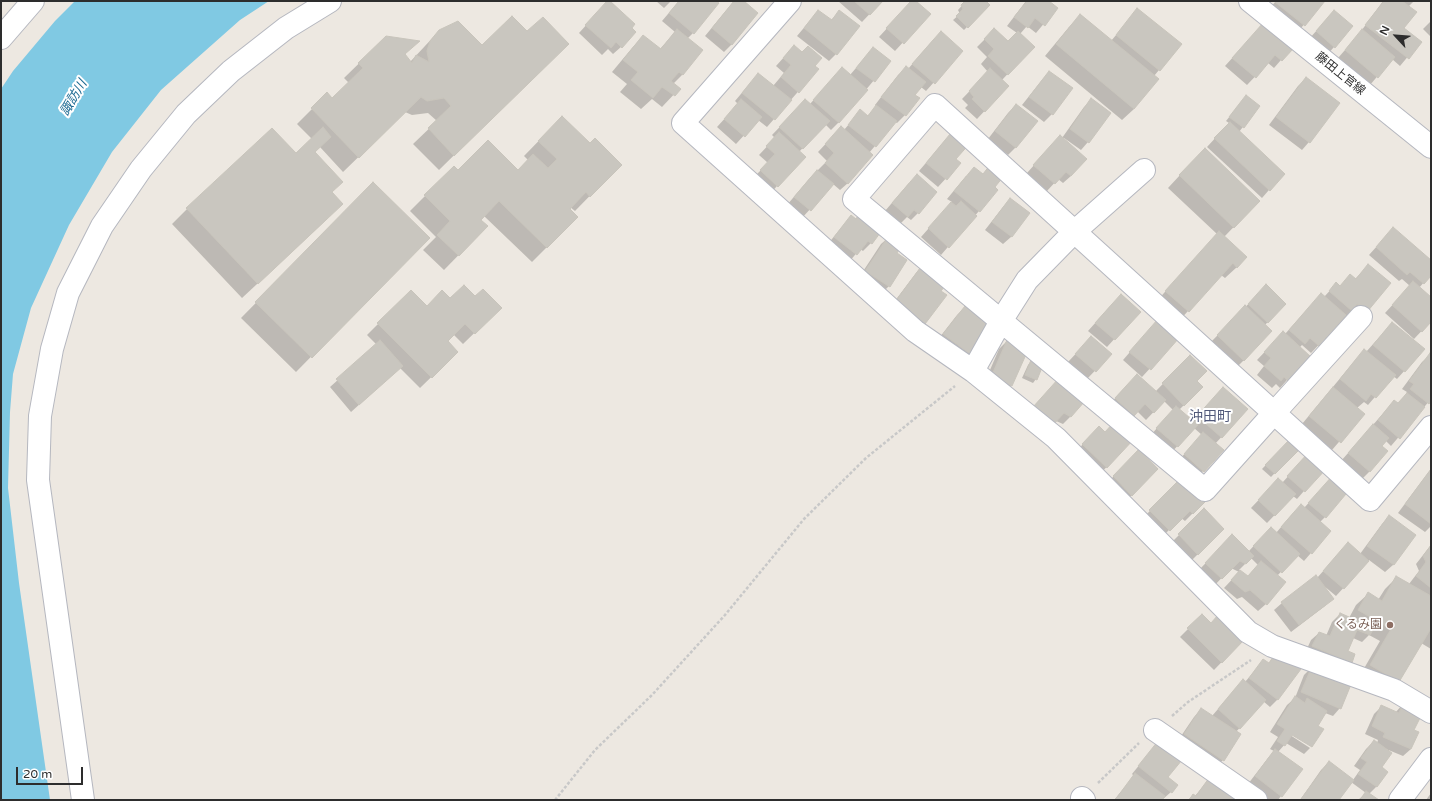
<!DOCTYPE html>
<html>
<head>
<meta charset="utf-8">
<style>
	body { margin:0 }
	#map { position:relative; width:1432px; height:801px; overflow:hidden; background:#ede8e1; font-family:"Varela Round",sans-serif }
	canvas { display:block }
	.frame { position:absolute; inset:0; border:2px solid #2d2d2d; pointer-events:none }
	.north { position:absolute; left:1376px; top:16px; width:40px; height:40px; -webkit-text-stroke:3px #fff; paint-order:stroke; rotate:296deg; font-size:11px; font-weight:700; line-height:16px; text-align:center; color:#2d2d2d }
	.north::after { content:''; display:block; margin:auto; width:14px; height:18px; background:#2d2d2d; clip-path:polygon(50% 0,100% 100%,50% 72%,0 100%) }
	.scale { position:absolute; left:16px; top:767px; width:67px; height:18px; box-sizing:border-box; border:2px solid #2d2d2d; border-top:0; padding-left:5px; font-size:12px; line-height:14px; white-space:nowrap; color:#2d2d2d; -webkit-text-stroke:3px #fff; paint-order:stroke }
</style>
</head>
<body>
<div id="map">
<canvas width="1432" height="801"></canvas>
<div class="frame"></div>
<div class="north">N</div>
<div class="scale">20 m</div>
</div>
<script>
const ctx = document.querySelector('canvas').getContext('2d');
ctx.lineJoin = 'round';
function paint(path, color) { ctx.fillStyle = color; ctx.fill(path, 'evenodd'); }
const toPath = rows => new Path2D(rows.map(r => 'M' + r).join(''));
function trace(path, color, width, dash) { ctx.strokeStyle = color; ctx.lineWidth = width; ctx.lineCap = dash ? 'butt' : 'round'; ctx.setLineDash(dash || []); ctx.stroke(path); }
function drawText(font, color, halo, rows, align = 'center') {
  ctx.font = font + ' "Varela Round","Noto Sans JP",sans-serif'; ctx.lineWidth = 4; ctx.setLineDash([]); ctx.textBaseline = 'middle'; ctx.strokeStyle = halo; ctx.fillStyle = color; for (const [text, x, y, turn = 0] of rows) {
    ctx.save(); ctx.translate(x, y); ctx.rotate((+turn || 0) * Math.PI / 180); ctx.textAlign = isNaN(turn) ? turn : align; if (halo) ctx.strokeText(text, 0, 0); ctx.fillText(text, 0, 0); ctx.restore();
  }
}
paint(toPath([
	[75,1,269,1,240,20,161,90,112,152,69,225,31,308,13,374,10,412,8,488,19,583,50,800,1,800,1,89,13,71,55,21]
]), '#80c9e3');
paint(toPath([
	[608,1,621,47,613,54,608,49,602,55,579,33],
	[656,1,671,1,664,8],
	[679,1,714,1,693,33,687,39,702,50,682,75,673,84,679,89,662,107,652,99,641,109,620,92,627,84,612,72,632,48,643,36,660,49,675,32,662,21],
	[734,1,743,1,732,44,724,52,705,36],
	[838,1,882,1,862,22],
	[912,1,915,1,929,14,895,51,879,37],
	[966,1,985,1,989,5,964,30,953,20,960,14,958,10],
	[1026,1,1048,1,1057,8,1036,33,1027,26,1020,34,1033,47,1002,80,1008,86,977,119,965,108,968,105,962,99,988,72,981,64,987,57,977,47,987,37,1008,42,1017,33,1007,26],
	[1276,1,1323,1,1297,33,1268,10],
	[1383,1,1414,1,1408,7,1403,29,1420,42,1400,66,1392,59,1370,85,1338,58,1359,34],
	[1137,10,1159,70,1154,76,1134,109,1122,120,1045,56,1069,27,1081,15,1111,41],
	[818,11,830,21,839,12,836,54,829,61,797,36],
	[1334,11,1334,47,1327,55,1309,39],
	[1431,21,1431,37,1423,29],
	[1263,24,1281,60,1274,68,1268,63,1247,85,1225,66],
	[439,31,482,46,553,58,439,170,413,144,437,121,428,113,412,115,405,112,343,172,320,147,314,152,331,192,327,219,242,298,172,224,187,209,296,154,312,139,297,124,327,94,332,100,349,83,344,78,386,37,410,62],
	[933,40,962,51,926,91,921,87,914,95,918,98,905,115,897,123,895,122,869,153,848,183,840,190,833,184,802,218,787,205,809,179,827,161,818,152,834,135,844,130,860,111,867,116,877,107,875,105,898,75,906,68,908,69],
	[794,46,818,69,767,127,758,120,736,144,717,127,738,104,735,101,751,82,773,86,784,73,776,66],
	[873,48,890,61,839,122,831,130,825,124,799,152,777,186,770,194,753,178,768,163,759,155,775,138,772,135,798,108,810,104,842,68,850,75],
	[1049,72,1052,114,1044,122,1022,105,1042,80],
	[1306,78,1309,142,1302,150,1269,125,1298,86],
	[1246,96,1259,106,1239,132,1269,190,1262,198,1207,147,1229,123,1226,121],
	[1091,100,1088,142,1081,150,1064,138,1063,139,1071,176,1063,183,1058,179,1047,191,1027,173,1060,136,1062,138,1084,107],
	[1016,105,1016,147,1008,155,988,139,1008,113],
	[562,117,590,145,620,165,575,211,570,207,569,209,577,217,532,262,484,216,480,220,487,226,444,270,423,250,436,237,410,211,454,167,458,171,518,171,528,160,524,156],
	[948,137,955,159,960,163,938,187,919,171],
	[1193,161,1259,201,1224,237,1237,267,1225,278,1221,275,1177,323,1155,303,1217,234,1168,188],
	[990,167,994,187,979,211,941,255,921,237,952,202,947,199,966,176,982,175],
	[909,183,918,213,911,220,907,217,900,224,885,211],
	[373,184,428,238,296,372,241,318],
	[1010,199,1029,213,1011,237,1003,244,985,230,1003,207],
	[861,213,871,243,863,251,860,249,849,262,827,245,851,216,855,219],
	[1386,236,1431,261,1431,274,1419,288,1431,299,1431,321,1414,339,1385,313,1410,286,1402,279,1399,281,1369,255],
	[889,237,895,253,906,261,889,286,881,294,858,279,881,244],
	[923,265,940,291,946,295,924,324,888,310,916,273],
	[1368,266,1358,319,1350,312,1311,353,1302,345,1299,348,1287,380,1280,388,1276,384,1272,388,1257,375,1264,366,1257,360,1276,340,1285,334,1314,302,1324,297,1336,284,1339,287,1355,279],
	[1266,286,1285,304,1264,326,1244,360,1236,368,1210,343],
	[411,291,427,307,450,300,475,298,500,308,463,344,453,334,447,341,457,352,420,388,400,368,351,412,330,387,377,345,367,335],
	[1113,303,1139,312,1107,347,1088,331],
	[965,307,990,327,969,354,962,361,936,342,957,315],
	[1392,323,1423,350,1397,379,1393,376,1368,405,1364,402,1357,408,1363,414,1332,450,1302,424,1357,358,1366,352],
	[1151,328,1178,338,1142,377,1123,360],
	[1007,341,1011,385,1004,393,984,384,999,349],
	[1084,345,1111,354,1087,379,1068,362],
	[1431,354,1431,399,1391,446,1386,441,1381,446,1369,472,1362,479,1341,461,1387,409,1394,401,1397,404,1403,398,1407,392,1402,389,1422,362],
	[1190,356,1196,381,1202,387,1179,410,1192,422,1223,388,1247,409,1215,444,1203,471,1196,479,1177,462,1202,435,1194,428,1170,454,1150,436,1173,410,1164,401,1146,420,1137,411,1126,423,1108,406,1129,383,1155,392],
	[1031,361,1036,379,1033,383,1022,378,1028,365],
	[1051,387,1071,416,1063,424,1056,421],
	[1105,433,1133,439,1099,475,1075,453,1091,435],
	[1290,440,1298,449,1271,477,1262,469],
	[1139,451,1157,469,1124,503,1106,484],
	[1302,461,1304,491,1297,499,1293,496,1267,523,1251,508,1271,487,1282,483],
	[1431,469,1431,526,1425,532,1398,513],
	[1334,475,1325,517,1320,522,1330,531,1304,561,1297,555,1277,576,1266,604,1258,611,1242,597,1237,599,1224,588,1239,572,1231,568,1214,586,1198,571,1232,536,1248,552,1263,536,1276,533,1293,513,1304,508],
	[1251,558,1258,565,1247,577,1239,570],
	[1182,478,1205,501,1185,521,1181,518,1161,538,1143,518],
	[1204,510,1223,529,1190,562,1171,543],
	[1389,517,1415,535,1393,565,1385,572,1369,560,1336,596,1324,586,1332,598,1325,606,1291,632,1274,610,1282,603,1317,578,1341,551,1360,554,1382,524],
	[1431,545,1431,649,1421,643,1398,681,1359,677,1380,641,1369,635,1362,642,1353,638,1347,651,1351,662,1343,670,1305,653,1311,640,1319,633,1326,636,1332,622,1340,614,1349,618,1356,605,1368,594,1378,600,1385,589,1397,577,1409,584,1419,571,1416,564],
	[1202,615,1211,624,1243,640,1214,670,1180,637],
	[1277,653,1278,699,1270,707,1263,701,1236,732,1223,760,1215,768,1177,742,1194,717,1201,709,1212,716,1236,688,1245,682,1263,661,1268,664],
	[1312,667,1340,708,1333,716,1325,713,1317,726,1322,729,1311,747,1311,746,1288,731,1287,733,1310,748,1304,754,1286,743,1278,752,1281,796,1278,800,1269,800,1248,784,1268,758,1274,751,1270,749,1278,737,1270,732,1287,705,1295,698,1304,675],
	[1403,704,1413,731,1411,749,1403,756,1386,749,1380,767,1386,772,1376,787,1369,794,1377,800,1358,800,1366,793,1351,782,1338,800,1300,800,1321,770,1329,762,1353,780,1360,770,1354,766,1366,749,1374,741,1377,743,1378,740,1365,734,1374,714,1382,706,1395,713],
	[1158,742,1166,777,1171,792,1163,799,1162,798,1161,800,1114,800,1134,776,1132,774],
	[1209,779,1231,800,1188,800,1193,795,1195,796],
	[1431,793,1431,800,1426,800]
]), '#0003');
const building = toPath([
	[607,1,610,1,635,24,632,28,636,32,622,48,616,42,611,48,585,25,607,1],
	[679,1,716,1,719,3,694,34,669,13,679,1],
	[734,1,744,1,758,13,732,45,712,28,734,1],
	[854,1,883,1,870,15,854,1],
	[911,1,916,1,931,14,904,44,886,28,911,1],
	[965,1,986,1,990,5,968,28,956,16,963,9,961,5,965,1],
	[1027,1,1049,1,1058,8,1045,26,1035,18,1028,28,1014,17,1027,1],
	[1276,1,1325,1,1305,26,1275,2,1276,1],
	[1384,1,1402,1,1417,12,1404,28,1422,42,1409,59,1365,25,1384,1],
	[1137,8,1182,44,1160,71,1116,35,1137,8],
	[818,10,832,20,839,10,860,26,837,55,804,28,818,10],
	[1334,10,1353,26,1335,48,1316,31,1334,10],
	[1080,14,1159,79,1134,109,1056,44,1080,14],
	[512,16,527,31,543,17,569,44,454,156,428,128,451,106,444,98,427,101,421,97,359,158,311,108,327,92,332,98,363,68,358,63,386,36,420,41,405,54,412,63,416,55,429,62,427,51,430,41,439,30,458,21,482,45,512,16],
	[1263,23,1293,49,1282,61,1275,55,1256,78,1232,58,1263,23],
	[994,28,1008,41,1018,31,1035,47,1008,75,988,56,994,49,984,39,994,28],
	[677,29,703,50,683,75,679,72,671,81,681,89,675,96,662,87,653,98,631,80,638,72,623,60,643,35,661,49,677,29],
	[1362,29,1395,57,1378,78,1345,50,1362,29],
	[941,31,963,51,935,84,912,64,941,31],
	[794,45,802,52,808,46,822,58,815,66,819,69,799,93,781,77,791,65,783,58,794,45],
	[873,47,891,61,875,82,856,68,873,47],
	[906,66,926,82,915,95,920,98,906,116,881,97,906,66],
	[842,67,868,90,839,123,813,100,842,67],
	[990,68,1009,86,985,112,972,99,974,97,969,91,990,68],
	[1049,71,1073,88,1053,115,1029,97,1049,71],
	[758,73,792,100,775,120,742,93,758,73],
	[1306,77,1340,103,1310,143,1276,117,1306,77],
	[1246,95,1260,106,1244,128,1229,117,1246,95],
	[1091,98,1111,113,1089,143,1070,129,1091,98],
	[741,99,762,117,745,137,724,119,741,99],
	[805,99,830,121,803,149,779,127,805,99],
	[1016,104,1038,121,1016,148,995,131,1016,104],
	[876,105,897,121,876,147,848,125,860,109,868,116,876,105],
	[562,116,590,143,595,138,622,165,590,197,586,192,570,209,578,217,547,248,499,201,481,220,488,226,459,256,437,235,450,221,424,195,454,166,458,170,488,140,518,170,533,154,548,168,557,159,538,141,562,116],
	[1230,122,1285,174,1270,191,1214,138,1230,122],
	[841,126,873,155,848,184,825,163,834,153,825,144,841,126],
	[323,127,331,137,315,152,343,182,332,192,343,204,258,284,186,208,272,128,296,153,323,127],
	[955,128,971,142,956,159,961,163,947,180,926,163,955,128],
	[779,132,806,157,778,187,760,170,775,154,766,146,779,132],
	[1060,135,1087,159,1071,176,1066,172,1055,184,1033,165,1060,135],
	[1205,148,1260,201,1234,228,1179,175,1205,148],
	[990,165,1003,177,995,187,998,190,980,212,954,191,974,167,983,174,990,165],
	[817,170,834,184,811,211,794,197,817,170],
	[917,174,937,192,919,214,914,210,908,217,892,203,917,174],
	[373,182,430,238,312,358,255,302,373,182],
	[1010,198,1030,213,1012,237,992,222,1010,198],
	[961,201,977,216,949,248,928,228,951,202,956,206,961,201],
	[861,212,883,229,872,244,868,241,857,255,834,237,851,215,856,219,861,212],
	[1393,227,1431,260,1431,276,1424,284,1410,272,1407,275,1376,247,1393,227],
	[1219,231,1247,257,1237,268,1233,263,1189,312,1165,291,1219,231],
	[889,235,902,245,897,253,907,260,890,287,865,271,889,235],
	[923,264,948,282,941,291,947,295,925,324,895,302,923,264],
	[1368,264,1391,283,1367,312,1357,304,1352,311,1329,291,1336,282,1340,286,1350,274,1356,279,1368,264],
	[1413,281,1431,297,1431,322,1422,332,1392,305,1413,281],
	[1266,284,1286,304,1268,323,1248,304,1266,284],
	[464,285,475,296,483,289,502,308,475,334,465,324,448,341,458,352,432,378,377,323,411,290,427,306,442,290,450,298,464,285],
	[1321,293,1346,315,1319,346,1310,338,1305,344,1289,330,1321,293],
	[1121,294,1141,312,1115,340,1095,323,1121,294],
	[1245,305,1272,331,1244,361,1217,335,1245,305],
	[965,306,991,327,970,354,943,334,965,306],
	[1158,319,1179,338,1151,370,1129,352,1158,319],
	[1392,322,1425,349,1405,372,1373,345,1392,322],
	[1283,331,1311,357,1288,381,1284,377,1281,381,1264,366,1271,358,1264,352,1283,331],
	[1091,336,1112,354,1096,372,1075,354,1091,336],
	[380,340,403,366,359,405,336,379,380,340],
	[1007,340,1028,350,1012,386,991,377,1007,340],
	[1364,349,1396,375,1376,398,1371,394,1366,401,1340,379,1364,349],
	[1430,353,1431,354,1431,401,1429,404,1410,389,1414,384,1409,381,1430,353],
	[1190,355,1207,371,1197,381,1203,387,1184,406,1162,383,1190,355],
	[1031,360,1043,365,1037,380,1025,375,1031,360],
	[1137,374,1166,400,1154,413,1145,404,1134,416,1115,398,1137,374],
	[1059,378,1085,401,1071,417,1064,413,1053,425,1033,407,1059,378],
	[1223,387,1248,409,1222,438,1197,416,1223,387],
	[1333,387,1365,414,1341,443,1309,416,1333,387],
	[1407,393,1425,407,1400,439,1378,420,1394,400,1398,403,1407,393],
	[1176,406,1198,425,1178,447,1156,428,1176,406],
	[1115,421,1134,439,1107,468,1082,444,1099,426,1105,432,1115,421],
	[1373,424,1389,438,1382,446,1388,451,1370,472,1348,453,1373,424],
	[1203,432,1224,450,1204,472,1184,454,1203,432],
	[1290,439,1300,449,1275,474,1265,465,1290,439],
	[1139,449,1158,469,1132,496,1113,476,1139,449],
	[1309,452,1327,468,1305,492,1287,476,1309,452],
	[1431,469,1431,524,1405,504,1431,469],
	[1334,474,1351,488,1326,518,1308,503,1334,474],
	[1182,477,1206,501,1193,514,1190,511,1170,531,1149,510,1182,477],
	[1278,478,1296,494,1275,516,1258,500,1278,478],
	[1301,504,1331,531,1312,554,1281,527,1301,504],
	[1204,508,1224,529,1198,555,1178,534,1204,508],
	[1389,515,1416,535,1394,565,1367,546,1389,515],
	[1271,527,1300,554,1282,573,1253,546,1271,527],
	[1232,534,1254,556,1246,564,1240,561,1222,579,1205,563,1232,534],
	[1348,542,1369,561,1344,589,1323,571,1348,542],
	[1431,545,1431,588,1416,576,1426,562,1423,556,1431,545],
	[1261,561,1286,582,1267,605,1250,590,1245,592,1231,580,1240,570,1248,576,1261,561],
	[1316,575,1334,599,1299,625,1281,602,1316,575],
	[1396,576,1431,596,1431,631,1430,630,1399,682,1370,665,1391,629,1358,610,1368,592,1382,601,1396,576],
	[1340,613,1374,628,1370,635,1357,630,1348,651,1355,654,1352,663,1312,646,1319,632,1330,636,1340,613],
	[1202,614,1211,623,1218,615,1244,640,1222,663,1187,628,1202,614],
	[1277,651,1301,669,1278,700,1249,678,1263,659,1269,663,1277,651],
	[1312,666,1352,682,1341,709,1301,692,1312,666],
	[1243,679,1266,700,1240,729,1218,709,1243,679],
	[1295,696,1305,703,1307,698,1327,711,1318,726,1324,729,1312,747,1292,735,1285,746,1277,741,1285,729,1277,724,1295,696],
	[1403,703,1423,712,1414,730,1419,732,1411,749,1383,737,1385,733,1372,726,1381,705,1399,713,1403,703],
	[1201,708,1241,734,1224,761,1184,734,1201,708],
	[1374,740,1392,753,1382,767,1388,772,1377,787,1358,774,1367,762,1361,758,1374,740],
	[1158,741,1182,760,1168,777,1178,785,1172,793,1138,766,1158,741],
	[1275,749,1303,769,1282,797,1255,776,1275,749],
	[1329,761,1354,780,1339,800,1303,800,1301,799,1329,761],
	[1135,773,1165,796,1162,800,1115,800,1135,773],
	[1209,778,1234,796,1232,800,1189,800,1193,794,1196,796,1209,778],
	[1366,791,1379,800,1360,800,1366,791]
]);
paint(building, '#c9c6bf');
trace(building, '#c8c4bb', 1);
const minor = toPath([
	[790,1,683,123,915,331,973,371,1056,438,1248,632,1272,646,1394,690,1431,712],
	[1,38,33,1],
	[935,105,1274,413,1205,490,854,199,935,105],
	[1361,317,1274,413,1370,500,1431,427],
	[973,371,1001,321,1027,280,1074,232,1144,170],
	[1155,730,1256,800],
	[1082,798,1084,800],
	[83,800,38,480,40,416,52,349,68,293,102,226,141,169,186,114,231,71,286,28,330,1],
	[1400,800,1431,759]
]);
const secondary = toPath([
	[1250,1,1431,147]
]);
trace(minor, '#b5b7bf', 24);
trace(secondary, '#b5b7bf', 24);
trace(toPath([
	[1172,716,1188,702,1251,660],
	[1098,783,1139,743],
	[555,800,595,750,652,695,725,615,804,519,866,458,955,386]
]), '#c8c8c8', 2.5, [3, 2]);
trace(minor, '#fff', 22);
trace(secondary, '#fff', 22);
for (const [x, y, r, color] of [
	[1390,625,4,"#8d6e63"]
]) { const dot = new Path2D(); dot.arc(x, y, r, 0, 2 * Math.PI); ctx.fillStyle = color; ctx.fill(dot); trace(dot, '#fff', 1.5); }
drawText('12px', '#2d2d2d', '#fff', [
	["藤田上官線",1340,74,39]
]);
drawText('12px', '#785e54', '#fff', [
	["くるみ園",1382,625]
], 'right');
drawText('italic 13px', '#1c6a92', '#fff', [
	["諏訪川",74,98,-59]
]);
drawText('14px', '#51597a', '#fff', [
	["沖田町",1210,417]
]);
</script>
</body>
</html>
